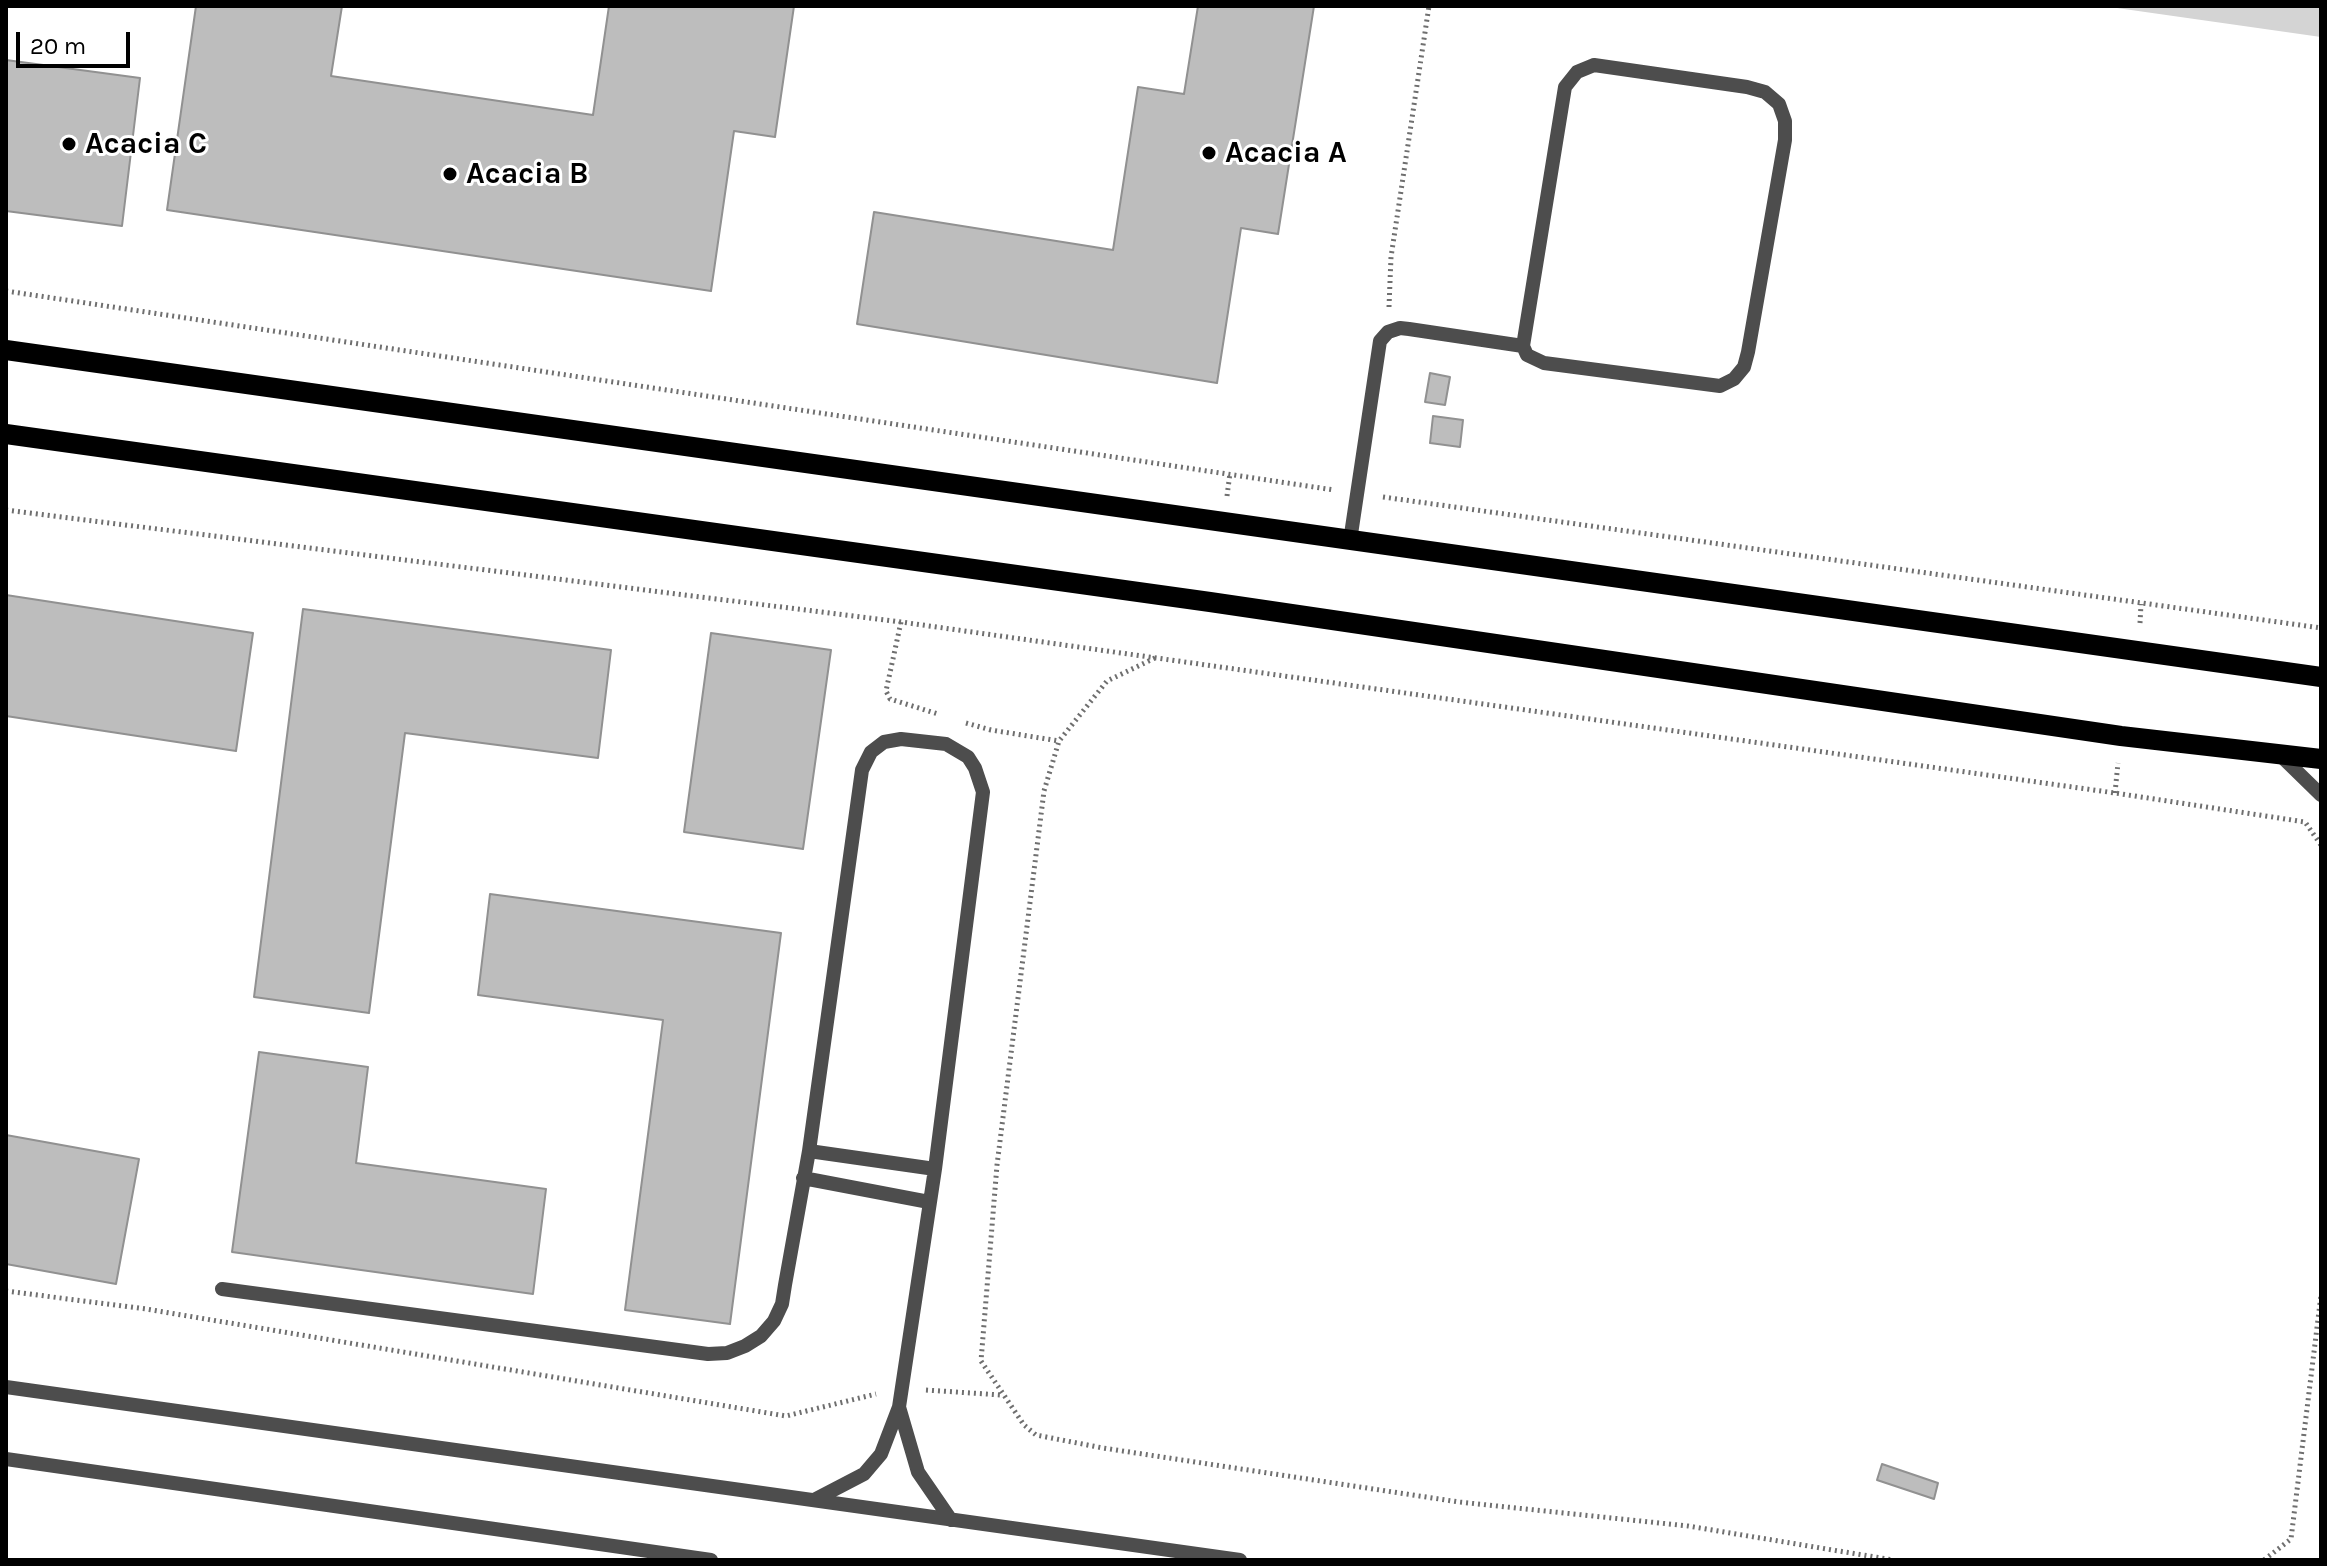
<!DOCTYPE html>
<html>
<head>
<meta charset="utf-8">
<style>
	body { margin:0 }
	#map { position:relative; width:2327px; height:1566px; overflow:hidden; background:#fff; font-family:Karla,sans-serif }
	canvas { display:block }
	.frame { position:absolute; inset:0; border:8px solid #000; pointer-events:none }
	.scale { position:absolute; left:16px; top:32px; width:114px; height:36px; box-sizing:border-box; border:4px solid #000; border-top:0; padding-left:10px; font-size:24px; line-height:28px; white-space:nowrap; color:#000; -webkit-text-stroke:6px #fff; paint-order:stroke }
</style>
</head>
<body>
<div id="map">
<canvas width="2327" height="1566"></canvas>
<div class="frame"></div>
<div class="scale">20 m</div>
</div>
<script>
const ctx = document.querySelector('canvas').getContext('2d');
ctx.lineJoin = 'round';
function paint(path, color) { ctx.fillStyle = color; ctx.fill(path, 'evenodd'); }
const toPath = rows => new Path2D(rows.map(r => 'M' + r).join(''));
function trace(path, color, width, dash) { ctx.strokeStyle = color; ctx.lineWidth = width; ctx.lineCap = dash ? 'butt' : 'round'; ctx.setLineDash(dash || []); ctx.stroke(path); }
function drawText(font, color, halo, rows, align = 'center') {
  ctx.font = font + ' Karla,sans-serif'; ctx.lineWidth = 6; ctx.setLineDash([]); ctx.textBaseline = 'middle'; ctx.strokeStyle = halo; ctx.fillStyle = color; for (const [text, x, y, turn = 0] of rows) {
    ctx.save(); ctx.translate(x, y); ctx.rotate((+turn || 0) * Math.PI / 180); ctx.textAlign = isNaN(turn) ? turn : align; if (halo) ctx.strokeText(text, 0, 0); ctx.fillText(text, 0, 0); ctx.restore();
  }
}
paint(toPath([
	[2103,6,2321,6,2321,37]
]), '#d4d4d4');
const building = toPath([
	[196,6,342,6,331,76,593,115,609,6,794,6,775,137,734,131,711,291,167,210,196,6],
	[1198,6,1314,6,1278,234,1241,228,1217,383,857,324,874,212,1113,250,1138,87,1184,94,1198,6],
	[6,60,140,78,122,226,6,211,6,60],
	[1430,373,1450,377,1445,405,1425,402,1430,373],
	[1433,416,1463,420,1460,447,1430,443,1433,416],
	[6,595,253,633,236,751,6,716,6,595],
	[303,609,611,650,598,758,405,733,369,1013,254,997,303,609],
	[711,633,831,650,803,849,684,832,711,633],
	[490,894,781,933,730,1324,625,1310,663,1020,478,995,490,894],
	[259,1052,368,1067,356,1163,546,1189,533,1294,232,1252,259,1052],
	[6,1135,139,1159,116,1284,6,1264,6,1135],
	[1882,1464,1938,1483,1934,1499,1877,1480,1882,1464]
]);
paint(building, '#bdbdbd');
trace(building, '#919191', 2);
trace(toPath([
	[6,291,1334,490],
	[1389,307,1391,257,1429,6],
	[1227,496,1230,473],
	[1383,497,2321,628],
	[6,510,901,622,2115,793,2305,822,2321,845],
	[901,622,886,691,890,699,938,714],
	[2140,623,2141,604],
	[1155,658,1107,681,1059,741,1044,791,997,1165,981,1361,1024,1425,1036,1435,1103,1448,1459,1502,1688,1526,1893,1560],
	[966,723,991,730,1059,741],
	[2115,793,2118,763],
	[6,1291,146,1309,786,1416,876,1394],
	[926,1390,1001,1395],
	[2264,1560,2291,1539,2321,1295]
]), '#6f6f6f', 5, [2, 4]);
trace(toPath([
	[1594,65,1747,87,1765,92,1779,104,1785,121,1785,140,1748,352,1744,367,1734,379,1720,386,1544,363,1527,355,1523,346,1565,87,1577,72,1594,65],
	[1350,541,1380,341,1388,332,1400,328,1409,329,1523,346],
	[2278,753,2321,795],
	[809,1151,935,1169],
	[803,1178,929,1202],
	[222,1289,708,1354,727,1353,745,1346,761,1336,774,1321,782,1304,785,1285,809,1151,862,770,871,752,884,742,901,739,946,744,968,757,975,768,983,792,935,1169,899,1407,881,1454,864,1474,816,1499],
	[6,1387,1240,1560],
	[899,1407,918,1472,951,1520],
	[6,1459,711,1560]
]), '#4d4d4d', 14);
trace(toPath([
	[6,350,2321,677],
	[6,434,1210,602,2121,736,2321,759]
]), '#000', 20);
for (const [x, y, r, color] of [
	[69,144,8,"#000"],
	[1209,153,8,"#000"],
	[450,174,8,"#000"]
]) { const dot = new Path2D(); dot.arc(x, y, r, 0, 2 * Math.PI); ctx.fillStyle = color; ctx.fill(dot); trace(dot, '#fff', 3); }
drawText('bold 30px', '#000', '#fff', [
	["Acacia C",85,144],
	["Acacia A",1225,153],
	["Acacia B",466,174]
], 'left');
</script>
</body>
</html>
